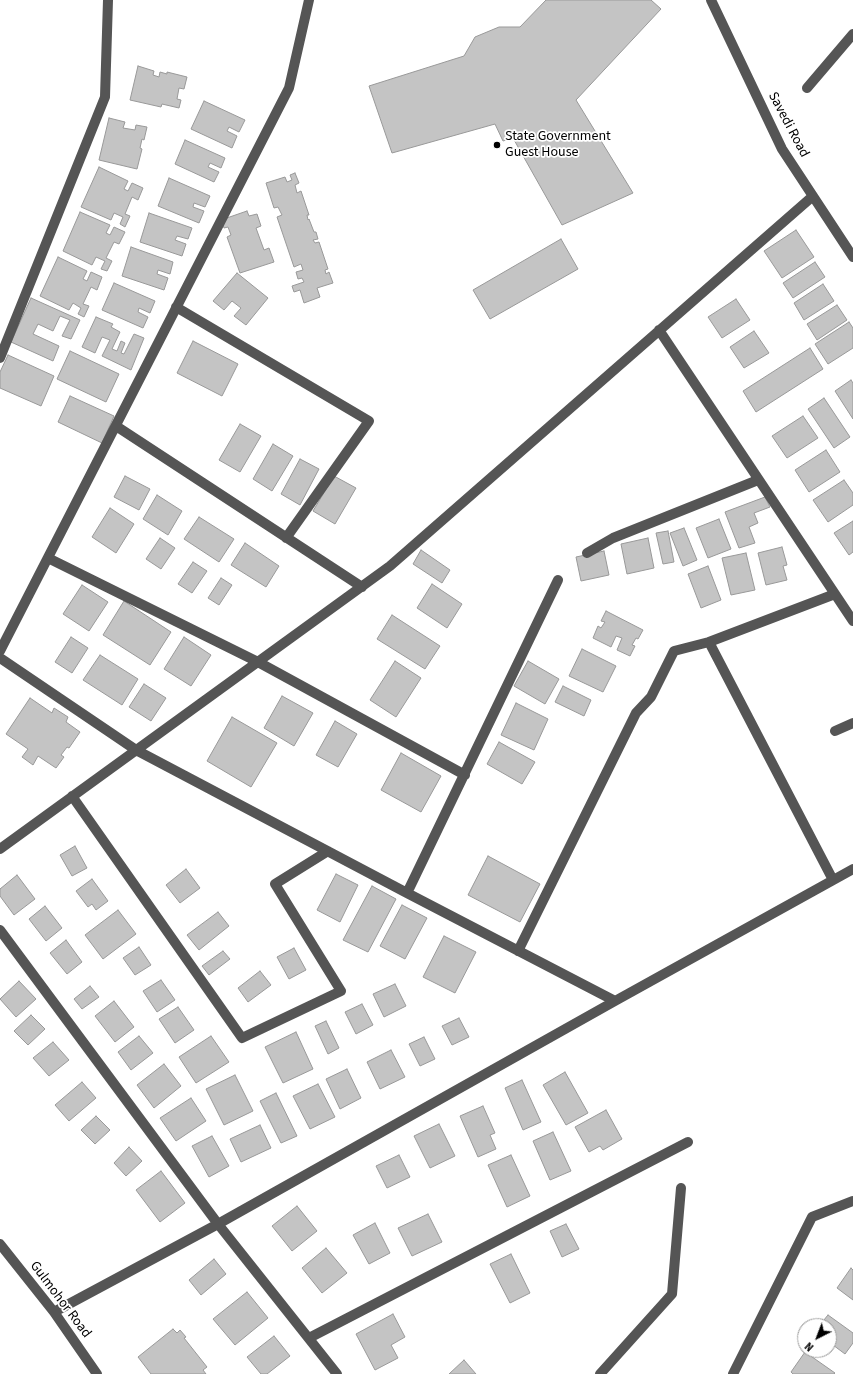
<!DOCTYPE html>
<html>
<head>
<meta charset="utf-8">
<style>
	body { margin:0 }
	#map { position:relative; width:853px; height:1374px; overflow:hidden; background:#fff; font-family:"Source Sans 3",sans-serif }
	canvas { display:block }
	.north { position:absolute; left:797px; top:1318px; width:40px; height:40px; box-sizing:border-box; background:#fff; border:1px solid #999; border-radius:50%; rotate:222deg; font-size:11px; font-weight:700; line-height:16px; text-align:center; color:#000 }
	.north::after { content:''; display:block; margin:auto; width:14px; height:18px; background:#000; clip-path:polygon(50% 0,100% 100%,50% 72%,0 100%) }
</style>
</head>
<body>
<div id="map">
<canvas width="853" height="1374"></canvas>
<div class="north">N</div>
</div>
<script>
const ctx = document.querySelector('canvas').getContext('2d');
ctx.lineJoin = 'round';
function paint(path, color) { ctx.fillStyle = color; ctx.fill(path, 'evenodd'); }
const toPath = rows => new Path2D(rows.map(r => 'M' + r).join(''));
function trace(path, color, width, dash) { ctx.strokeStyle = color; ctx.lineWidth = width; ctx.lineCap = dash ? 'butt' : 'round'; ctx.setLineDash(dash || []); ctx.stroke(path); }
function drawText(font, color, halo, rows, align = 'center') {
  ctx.font = font + ' "Source Sans 3",sans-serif'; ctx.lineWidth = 3.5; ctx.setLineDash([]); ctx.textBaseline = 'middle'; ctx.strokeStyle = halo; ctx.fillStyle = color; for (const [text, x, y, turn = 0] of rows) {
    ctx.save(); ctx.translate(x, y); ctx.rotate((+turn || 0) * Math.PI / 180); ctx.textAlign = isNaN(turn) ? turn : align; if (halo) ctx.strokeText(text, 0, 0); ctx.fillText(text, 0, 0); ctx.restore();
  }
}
const building = toPath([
	[546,0,651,0,661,9,576,100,633,193,562,225,513,138,503,141,495,124,392,153,369,86,464,56,475,37,499,27,520,27,546,0],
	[138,66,154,71,153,75,159,77,160,72,167,74,167,72,187,77,184,89,179,88,177,99,181,100,179,108,162,104,161,107,130,100,138,66],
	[204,101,245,120,239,132,229,127,227,131,237,136,232,148,191,129,204,101],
	[109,118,125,122,123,128,135,130,136,125,147,127,144,140,142,139,140,148,142,149,137,169,99,160,109,118],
	[185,140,225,158,221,168,210,163,208,167,219,172,214,182,175,164,185,140],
	[99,167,128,181,124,189,128,191,132,183,143,188,138,200,132,197,125,214,130,216,125,227,120,224,123,217,114,213,111,220,81,207,99,167],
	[295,173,299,183,295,185,297,193,301,191,309,215,307,215,308,220,309,219,314,232,316,232,318,239,313,240,315,243,319,242,328,269,325,270,326,274,329,272,333,283,317,288,320,297,304,303,300,290,294,292,292,286,304,282,302,278,298,279,296,272,303,270,301,264,294,267,277,217,282,215,278,207,274,208,266,183,285,177,287,182,292,180,290,175,295,173],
	[169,178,210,196,205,207,194,203,193,207,204,211,199,223,158,206,169,178],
	[247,211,249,216,257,214,261,226,256,228,264,250,269,248,274,262,240,273,227,237,231,235,228,227,224,228,221,220,247,211],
	[80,212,110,225,106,233,110,235,114,227,125,232,119,244,114,242,106,258,112,261,107,271,101,269,105,261,96,257,92,265,63,251,80,212],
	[149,213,192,228,188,239,177,236,175,240,186,244,182,256,140,242,149,213],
	[796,230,814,257,782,278,764,251,796,230],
	[561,239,578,269,490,319,473,290,561,239],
	[131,247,173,262,170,274,158,270,157,274,168,278,164,290,122,276,131,247],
	[58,257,87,271,83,279,87,281,91,272,102,277,97,290,91,287,83,304,89,306,84,317,78,314,81,308,73,303,69,310,40,296,58,257],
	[815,262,825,277,793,298,783,283,815,262],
	[237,273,268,298,246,325,234,316,241,308,232,301,224,310,213,301,237,273],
	[114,283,155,301,150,313,139,308,138,312,148,317,143,328,102,310,114,283],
	[823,284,834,301,804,320,794,303,823,284],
	[31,298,80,320,71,339,62,336,70,320,60,316,53,331,38,324,33,334,59,346,53,361,11,342,31,298],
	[736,299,750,320,722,338,708,317,736,299],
	[837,305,847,320,817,340,807,324,837,305],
	[96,317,113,324,111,327,120,332,112,349,117,351,121,341,125,343,121,353,124,354,134,334,144,338,131,370,102,356,110,340,102,337,95,353,82,347,96,317],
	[849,322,853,328,853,348,828,364,815,344,849,322],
	[754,331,769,353,744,368,730,347,754,331],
	[193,341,238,364,222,396,177,373,193,341],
	[810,348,823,369,756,412,743,391,810,348],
	[70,351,119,374,106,402,57,379,70,351],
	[8,355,54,376,41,406,0,388,0,372,8,355],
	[851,380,853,383,853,419,835,391,851,380],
	[70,396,114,416,102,443,58,422,70,396],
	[824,398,850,437,834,448,808,409,824,398],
	[803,416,818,438,787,458,772,436,803,416],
	[240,424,261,436,240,472,219,460,240,424],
	[273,444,293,456,272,491,253,479,273,444],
	[826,450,840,472,809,492,795,470,826,450],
	[300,459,319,469,300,505,281,494,300,459],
	[125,476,150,489,139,510,114,497,125,476],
	[334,476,356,488,335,524,313,511,334,476],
	[844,480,853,493,853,505,828,522,813,500,844,480],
	[157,495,182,511,168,535,143,519,157,495],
	[765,497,770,507,754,513,758,523,749,527,755,543,739,548,725,512,765,497],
	[110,508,134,524,116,553,92,537,110,508],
	[199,517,234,539,219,562,184,539,199,517],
	[719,519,731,549,708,558,696,528,719,519],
	[853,521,853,552,849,555,834,533,853,521],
	[684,528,697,560,683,566,670,533,684,528],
	[668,531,674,562,663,564,656,533,668,531],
	[160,538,175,548,161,569,146,559,160,538],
	[648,538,654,568,627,574,621,544,648,538],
	[245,543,279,566,266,587,231,565,245,543],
	[782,547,787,565,783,566,787,580,766,585,758,553,782,547],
	[421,550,450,570,442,583,413,564,421,550],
	[604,551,609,575,581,581,576,557,604,551],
	[746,553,755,590,731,595,722,558,746,553],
	[193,562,207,571,192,593,178,584,193,562],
	[708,566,721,600,701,608,688,574,708,566],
	[221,578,232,585,219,605,208,598,221,578],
	[432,584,462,604,447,628,417,608,432,584],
	[82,585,108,602,89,631,63,614,82,585],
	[124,601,171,632,150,665,103,635,124,601],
	[606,611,643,630,638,639,636,638,632,645,635,646,630,656,617,650,622,638,616,636,611,647,593,638,598,626,601,628,605,622,601,621,606,611],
	[392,615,440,646,425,669,377,639,392,615],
	[71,637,88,648,72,673,55,662,71,637],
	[184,637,211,655,191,686,164,669,184,637],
	[582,649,616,666,603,692,569,676,582,649],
	[100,655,138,679,122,705,83,680,100,655],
	[395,661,421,678,396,717,370,700,395,661],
	[528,661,559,679,545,704,514,686,528,661],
	[144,684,166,698,151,721,129,707,144,684],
	[563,686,591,700,584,716,555,702,563,686],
	[282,696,313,713,294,746,264,728,282,696],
	[30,698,52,713,54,708,68,717,66,722,80,732,69,748,67,747,61,755,64,757,56,768,38,756,33,765,22,757,28,749,6,734,30,698],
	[516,703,548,719,534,750,501,735,516,703],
	[232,717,277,743,251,787,207,761,232,717],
	[335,721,357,734,338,767,316,755,335,721],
	[499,742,535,762,522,784,487,764,499,742],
	[401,753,441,776,421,812,381,790,401,753],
	[75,846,87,868,72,876,60,855,75,846],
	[488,856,540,884,520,922,468,895,488,856],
	[186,869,200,888,180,903,166,885,186,869],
	[336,874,358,885,340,922,317,910,336,874],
	[17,875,35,899,14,915,0,896,0,889,17,875],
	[92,879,108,901,96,910,92,904,88,907,76,891,92,879],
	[372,886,396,899,368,952,343,940,372,886],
	[402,905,427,918,405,959,380,946,402,905],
	[45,906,62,928,46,941,29,919,45,906],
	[118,910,136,934,103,959,85,935,118,910],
	[218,912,229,926,199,950,187,935,218,912],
	[444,936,476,952,455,993,423,977,444,936],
	[66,940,82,962,67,974,50,953,66,940],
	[139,947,151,965,135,975,123,958,139,947],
	[294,948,306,970,289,979,277,957,294,948],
	[223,951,230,959,209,975,202,966,223,951],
	[260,971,271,985,248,1002,238,988,260,971],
	[161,980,175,1000,157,1012,143,991,161,980],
	[19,981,36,999,16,1017,0,999,19,981],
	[395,984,406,1006,384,1017,373,994,395,984],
	[90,986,99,997,82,1009,74,999,90,986],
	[114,1001,134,1027,115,1042,95,1016,114,1001],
	[362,1004,373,1025,356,1034,345,1012,362,1004],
	[178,1007,194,1030,175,1043,159,1019,178,1007],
	[31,1015,45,1029,28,1045,14,1031,31,1015],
	[459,1018,469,1037,452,1045,442,1026,459,1018],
	[326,1021,339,1048,328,1054,315,1026,326,1021],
	[296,1032,313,1069,283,1083,265,1047,296,1032],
	[139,1036,153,1053,131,1070,118,1052,139,1036],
	[211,1036,229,1062,196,1083,179,1057,211,1036],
	[424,1037,435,1059,420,1066,409,1044,424,1037],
	[53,1042,69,1060,49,1076,33,1058,53,1042],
	[391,1050,405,1077,380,1089,367,1062,391,1050],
	[164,1064,181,1086,154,1108,137,1085,164,1064],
	[347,1069,361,1098,340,1109,326,1079,347,1069],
	[565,1072,588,1113,566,1125,543,1085,565,1072],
	[235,1075,253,1111,224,1125,206,1089,235,1075],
	[522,1080,541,1122,523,1130,505,1088,522,1080],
	[82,1082,96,1098,69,1121,55,1105,82,1082],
	[318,1084,335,1117,310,1129,293,1096,318,1084],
	[276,1093,297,1136,281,1143,260,1101,276,1093],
	[191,1098,206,1121,176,1141,160,1118,191,1098],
	[483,1106,495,1133,490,1135,496,1149,478,1157,460,1116,483,1106],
	[606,1110,622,1139,603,1150,600,1146,589,1152,575,1127,606,1110],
	[96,1116,110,1130,95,1144,81,1130,96,1116],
	[439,1124,455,1156,430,1168,414,1136,439,1124],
	[260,1125,271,1148,241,1162,230,1139,260,1125],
	[553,1132,571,1171,550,1180,533,1141,553,1132],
	[212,1136,229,1166,209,1177,192,1146,212,1136],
	[129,1147,142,1161,126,1176,114,1163,129,1147],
	[399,1155,410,1177,387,1188,376,1166,399,1155],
	[511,1155,530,1196,507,1207,488,1165,511,1155],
	[161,1171,185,1203,160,1222,136,1190,161,1171],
	[297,1206,317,1231,292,1251,272,1226,297,1206],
	[428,1214,442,1242,412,1256,398,1228,428,1214],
	[375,1223,390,1253,369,1264,353,1235,375,1223],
	[566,1224,579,1249,562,1257,550,1231,566,1224],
	[326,1248,347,1273,322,1293,302,1268,326,1248],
	[511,1254,530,1293,510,1303,490,1264,511,1254],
	[214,1259,226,1274,201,1295,189,1280,214,1259],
	[851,1268,853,1270,853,1300,837,1288,851,1268],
	[247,1292,268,1318,235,1345,213,1319,247,1292],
	[393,1314,405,1337,391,1345,398,1358,375,1370,356,1334,393,1314],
	[828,1315,853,1333,853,1343,845,1354,829,1342,829,1326,819,1326,828,1315],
	[173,1329,177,1333,180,1330,186,1337,184,1338,207,1367,203,1370,206,1374,151,1374,138,1357,173,1329],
	[274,1336,290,1356,267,1374,261,1374,247,1357,274,1336],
	[805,1352,835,1373,834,1374,793,1374,791,1372,805,1352],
	[464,1360,476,1374,449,1374,464,1360]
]);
paint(building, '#c4c4c4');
trace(building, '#999', 1);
trace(toPath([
	[711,0,782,149,853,257],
	[807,88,853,34],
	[176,307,369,421,286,538],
	[659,330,853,621],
	[0,358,105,97,108,0],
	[116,426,362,587],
	[587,553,613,538,758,480],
	[48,558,258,662,465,775],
	[0,651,289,88,309,0],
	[0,658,136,750,407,893,615,1001],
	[835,731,853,723],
	[72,796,242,1038,341,991,275,884,328,851],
	[0,849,390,566,813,196],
	[833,880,709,642,835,594],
	[407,893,558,580],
	[0,930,218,1224,337,1374],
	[518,951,636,713,651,697,674,651,709,642],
	[0,1244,54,1312,97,1374],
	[54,1312,218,1224,615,1001,853,869],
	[309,1338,688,1142],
	[600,1374,672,1294,681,1188],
	[733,1374,812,1217,853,1201]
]), '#555', 10);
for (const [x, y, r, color] of [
	[497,145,4,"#000"]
]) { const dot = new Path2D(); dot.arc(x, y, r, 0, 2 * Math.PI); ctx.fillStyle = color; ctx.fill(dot); trace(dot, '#fff', 1.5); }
drawText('14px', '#000', '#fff', [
	["Savedi Road",788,125,62],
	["Gulmohor Road",60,1300,53]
]);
drawText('14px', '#000', '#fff', [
	["State Government",505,137],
	["Guest House",505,153]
], 'left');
</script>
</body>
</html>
